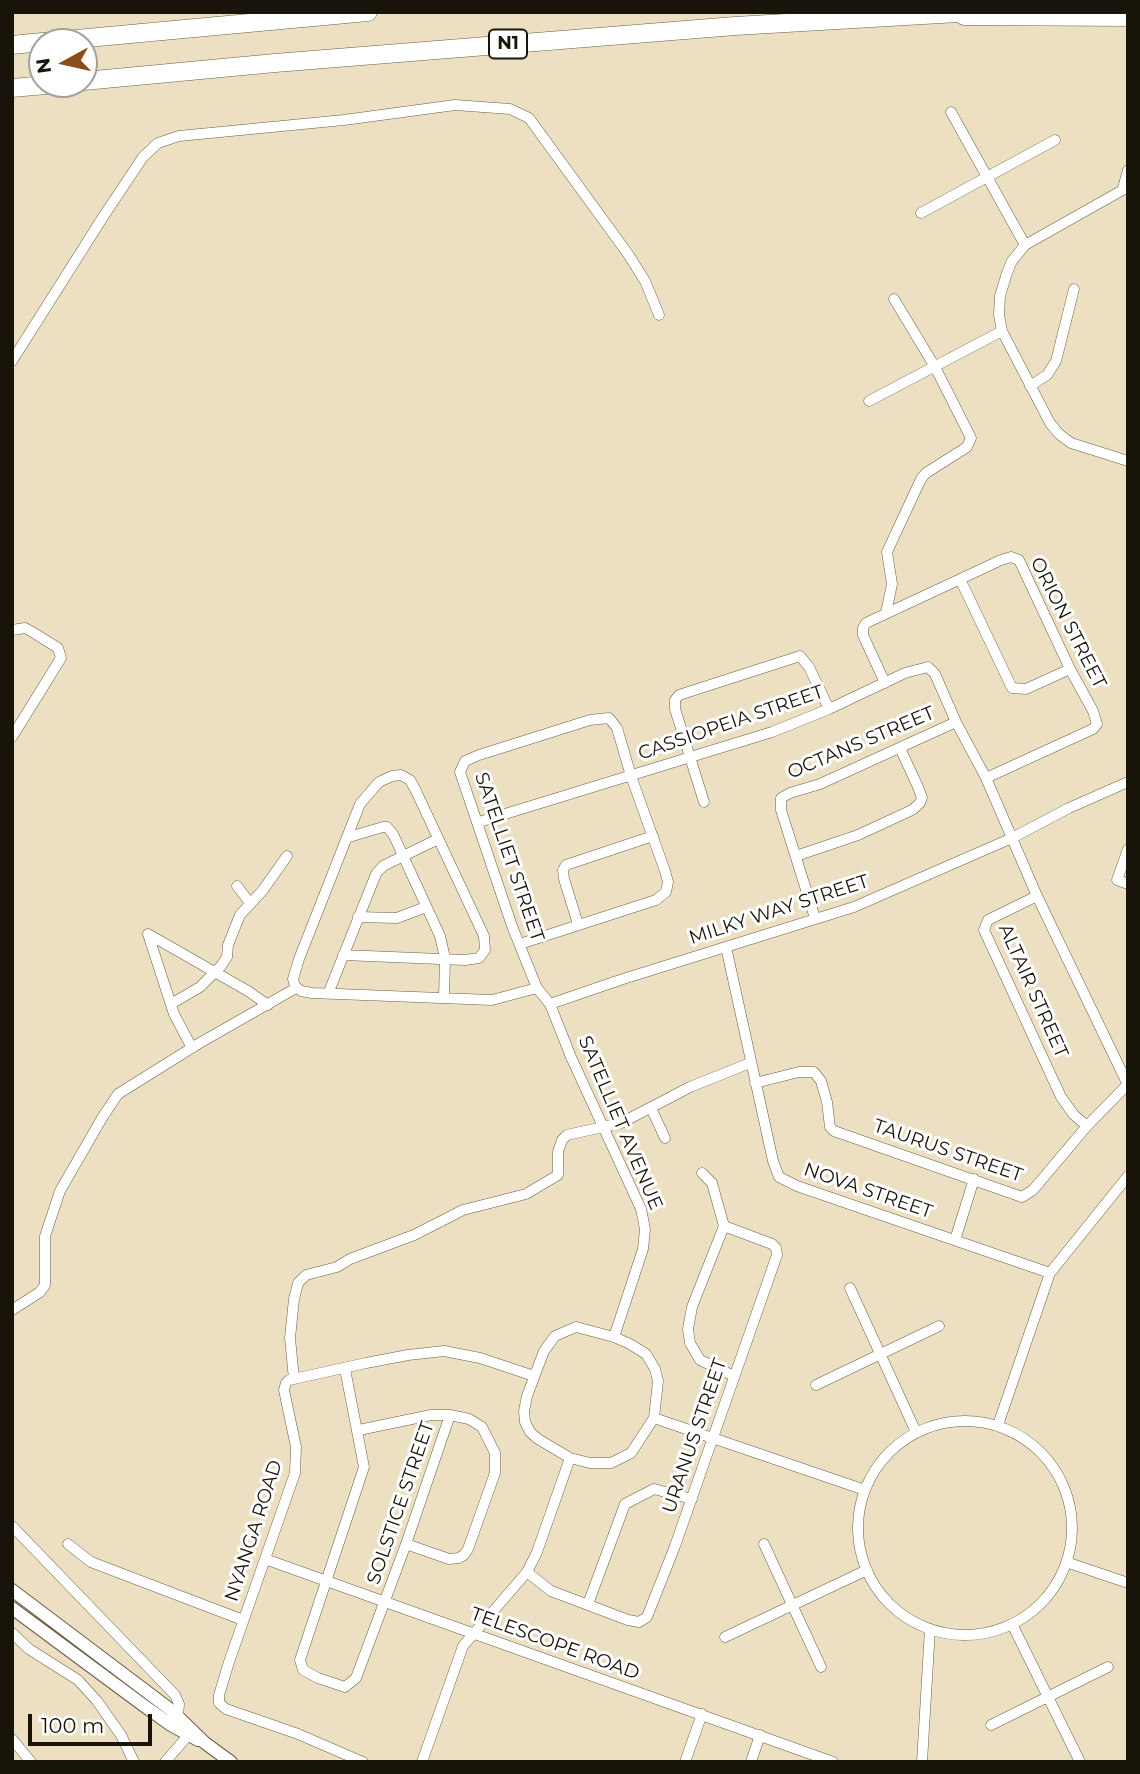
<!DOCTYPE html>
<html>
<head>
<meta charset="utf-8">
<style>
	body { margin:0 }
	#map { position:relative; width:1140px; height:1774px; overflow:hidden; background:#ecdfc2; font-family:Montserrat,sans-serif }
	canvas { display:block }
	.frame { position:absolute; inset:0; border:14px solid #181409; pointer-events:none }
	.north { position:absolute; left:28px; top:28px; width:70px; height:70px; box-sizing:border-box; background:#fff; border:2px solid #a3a19d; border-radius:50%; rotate:262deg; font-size:19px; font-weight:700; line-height:28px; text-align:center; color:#181409 }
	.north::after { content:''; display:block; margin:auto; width:24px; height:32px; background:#8e4c18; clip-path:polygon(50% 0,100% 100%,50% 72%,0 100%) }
	.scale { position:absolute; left:28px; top:1714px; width:124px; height:32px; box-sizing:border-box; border:4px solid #181409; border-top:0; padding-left:9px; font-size:21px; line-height:24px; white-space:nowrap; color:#181409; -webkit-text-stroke:5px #fff; paint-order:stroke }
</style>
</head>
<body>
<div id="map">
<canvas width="1140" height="1774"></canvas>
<div class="frame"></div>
<div class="north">N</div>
<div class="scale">100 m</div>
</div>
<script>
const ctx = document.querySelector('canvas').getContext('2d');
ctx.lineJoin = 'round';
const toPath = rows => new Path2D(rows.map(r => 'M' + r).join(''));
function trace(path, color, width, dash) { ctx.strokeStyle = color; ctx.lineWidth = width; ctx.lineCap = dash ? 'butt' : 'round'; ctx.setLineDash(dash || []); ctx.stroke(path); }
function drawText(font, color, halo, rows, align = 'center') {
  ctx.font = font + ' Montserrat,sans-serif'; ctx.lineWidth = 6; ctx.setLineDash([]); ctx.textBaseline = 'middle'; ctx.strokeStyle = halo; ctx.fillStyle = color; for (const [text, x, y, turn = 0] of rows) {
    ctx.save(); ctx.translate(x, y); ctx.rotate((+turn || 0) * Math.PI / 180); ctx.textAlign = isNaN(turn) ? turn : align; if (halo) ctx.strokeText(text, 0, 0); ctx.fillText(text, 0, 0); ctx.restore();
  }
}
const minor = toPath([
	[951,112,1025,245],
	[1128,187,1025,245,1012,261,1007,273,1000,296,999,315,1002,331,1050,423,1059,434,1071,443,1128,461],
	[1123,188,1128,170],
	[921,213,1055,140],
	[12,361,103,217,143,157,158,143,179,136,344,120,455,105,510,109,529,118,628,254,645,281,659,315],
	[1030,386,1047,375,1056,361,1074,289],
	[869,401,1002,331],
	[960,579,1012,688,1026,689,1070,669],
	[886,613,892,584,887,552,921,479,926,473,967,447,971,438,935,367,894,299],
	[12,630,25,628,34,633,58,648,61,658,12,737],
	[885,683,863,635,863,628,866,623,1001,560,1011,557,1019,560,1070,669,1093,711,1097,724,1093,729,986,778],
	[704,802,675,709,675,700,679,695,800,656,809,667,829,709],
	[479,822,772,732,829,709,905,673,928,667,935,674,956,722,986,778,1037,896,1128,1085],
	[349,837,383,827,387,827,393,834,440,936,445,958,444,998],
	[1128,849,1117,880,1128,884],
	[796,856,858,835,912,810,920,803,922,798,918,787,900,748],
	[237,886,250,903],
	[1037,896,988,920,984,930,1061,1097,1074,1115,1087,1126],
	[358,917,397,918,426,907],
	[815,918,781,810,781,798,790,793,820,784,956,722],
	[578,924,564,879,563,870,566,865,653,836],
	[148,934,248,991,268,1005],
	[148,934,174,1014,192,1048],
	[520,944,656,900,666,892,668,882,665,871,631,776,617,728,609,718,590,720,479,755,465,761,460,772,512,926,537,988,550,1004,571,1057,641,1209,645,1229,643,1249,614,1337],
	[726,947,773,1161,779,1177,797,1186,1050,1273],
	[343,955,465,960,479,958,485,950,484,936,416,791,410,780,401,775,392,776,379,782,360,804,299,959,293,979,295,986,301,991,312,993,492,1000,537,988],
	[328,994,376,874,383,866,438,839],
	[171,1004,200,987,221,966,227,957,228,945,240,915,263,890,287,856],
	[550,1004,623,979,854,907,1012,838,1069,808,1128,782],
	[755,1083,799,1072,814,1072,821,1081,827,1102,830,1127,834,1131,1022,1197,1033,1190,1087,1126,1127,1085],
	[651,1108,665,1138],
	[702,1173,712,1183,724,1226],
	[724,1226,692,1307,688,1329,690,1343,700,1360,734,1376],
	[955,1240,974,1179],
	[850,1288,916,1432],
	[12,1310,40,1292,45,1285,45,1236,60,1191,102,1118,118,1094,198,1044,296,988],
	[576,1327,614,1337,630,1344,646,1354,655,1369,658,1381,654,1418,631,1453,611,1463,590,1463,570,1458,538,1439,530,1432,525,1422,524,1411,527,1396,544,1351,555,1336,576,1327],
	[345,1369,364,1467,300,1660,303,1670,318,1678,345,1687,356,1678,406,1544,450,1415],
	[294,1379,290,1338,294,1299,298,1283,306,1275,337,1267,350,1259,414,1235,463,1210,526,1194,558,1175,558,1152,562,1140,567,1135,621,1123,690,1087,750,1063],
	[816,1385,939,1326],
	[654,1418,865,1490],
	'858 1528a107 107 0 1 1 214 0a107 107 0 1 1-214 0Z',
	[998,1425,1050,1273,1128,1176],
	[359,1430,431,1415,450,1415,469,1419,482,1427,495,1453,495,1473,468,1549,464,1555,459,1558,449,1559,406,1544],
	[12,1526,175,1695,179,1704,178,1716],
	[68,1544,91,1562,243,1620],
	[764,1544,821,1667],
	[265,1559,833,1762],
	[1066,1562,1128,1583],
	[527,1572,551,1591,628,1620,639,1622,647,1617,675,1546,777,1255,776,1248,772,1244,724,1226],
	[588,1604,625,1504,654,1489,692,1499],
	[1012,1624,1080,1762],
	[12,1633,29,1649,78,1680,97,1701,121,1735,134,1762],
	[725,1637,867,1570],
	[991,1725,1108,1667],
	[12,1739,31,1762],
	[165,1762,192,1731],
	[363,1762,298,1734,226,1709,219,1703,219,1695,229,1662,295,1473,296,1447,284,1390,286,1383,289,1380,366,1363,408,1355,444,1351,480,1358,534,1376],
	[422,1762,463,1646,527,1572,537,1552,570,1458],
	[685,1762,702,1714],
	[751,1762,760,1735],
	[922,1762,930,1629]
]);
const secondary = toPath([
	[12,1590,171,1710,205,1743,231,1762],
	[12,1608,143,1705,171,1725,198,1740]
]);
const motorway = toPath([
	[964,16,1128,17],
	[44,42,368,12],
	[12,45,42,42],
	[84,81,275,63,735,26,975,12],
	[12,88,57,84]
]);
trace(minor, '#6a5e45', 11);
trace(secondary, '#6a5e45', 14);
trace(motorway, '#6a5e45', 19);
trace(minor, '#fff', 10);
trace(secondary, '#fff', 12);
trace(motorway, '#fff', 18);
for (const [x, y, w] of [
	[508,44,38]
]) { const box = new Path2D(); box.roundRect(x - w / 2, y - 14.5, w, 29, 5); ctx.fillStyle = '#fff'; ctx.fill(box); trace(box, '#181409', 2); }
drawText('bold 18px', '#181409', null, [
	["N1",508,44]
]);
drawText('19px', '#181409', '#fff', [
	["ORION STREET",1068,623,63],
	["CASSIOPEIA STREET",731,723,-19],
	["OCTANS STREET",861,743,-23],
	["SATELLIET STREET",509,857,71],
	["MILKY WAY STREET",779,910,-18],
	["ALTAIR STREET",1033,991,66],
	["SATELLIET AVENUE",620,1123,67],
	["TAURUS STREET",948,1151,19],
	["NOVA STREET",868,1191,19],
	["URANUS STREET",695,1436,-71],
	["SOLSTICE STREET",401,1503,-71],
	["NYANGA ROAD",254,1531,-72],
	["TELESCOPE ROAD",555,1644,20]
]);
</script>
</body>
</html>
